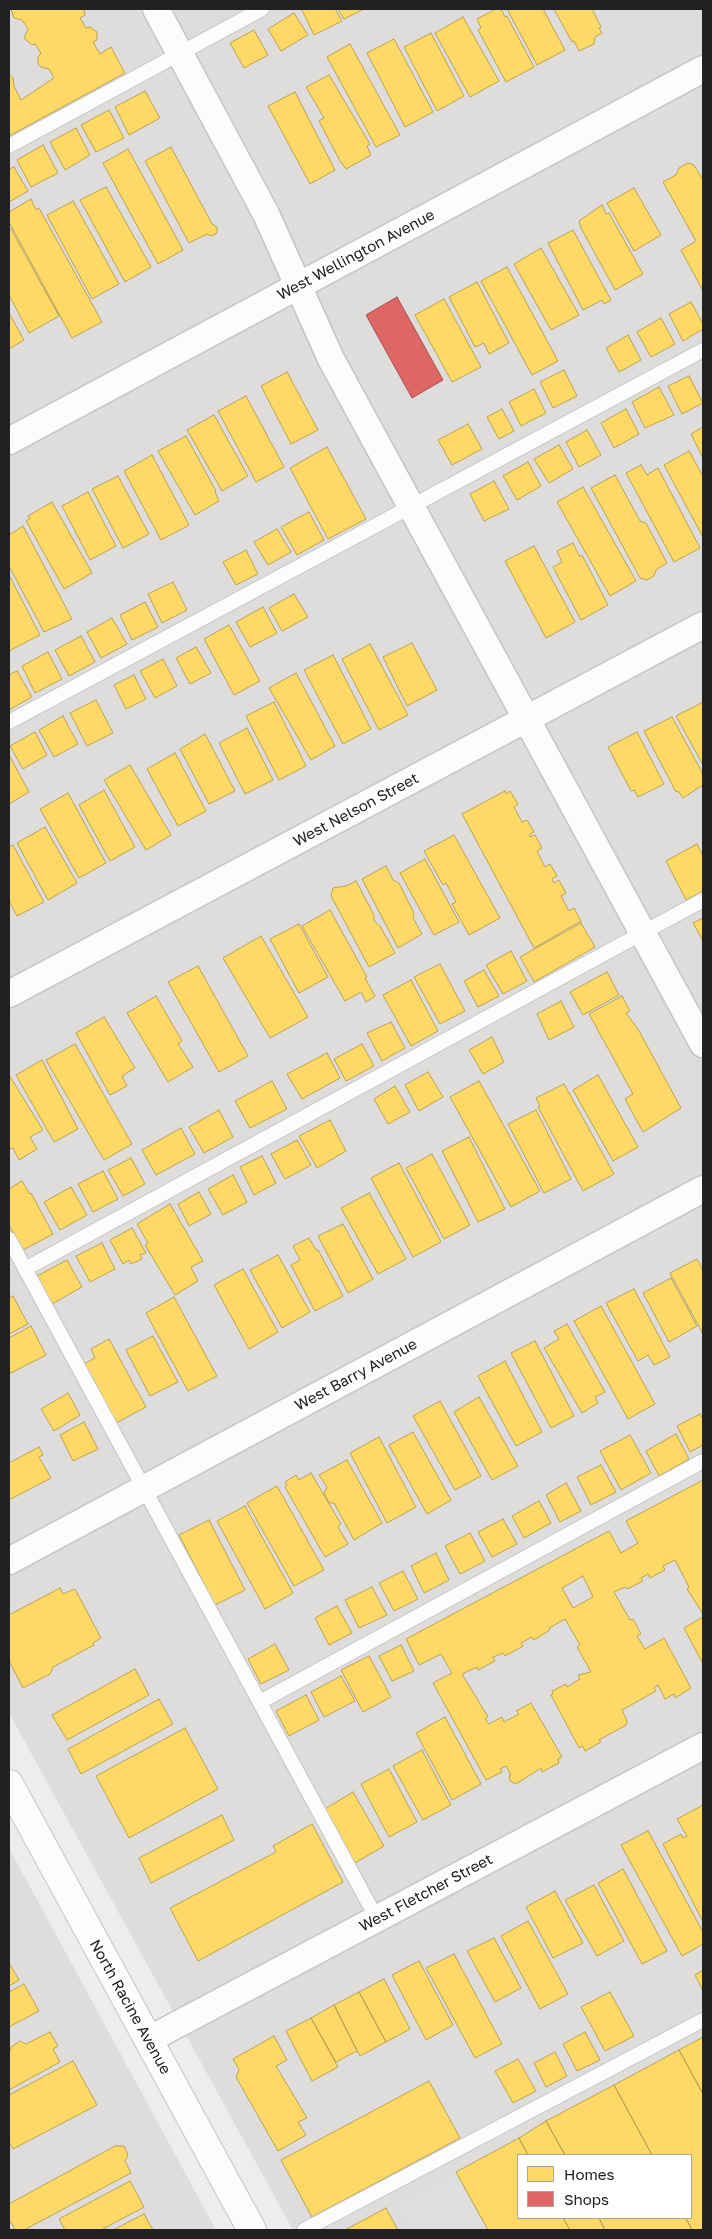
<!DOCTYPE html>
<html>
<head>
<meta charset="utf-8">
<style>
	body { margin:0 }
	#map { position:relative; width:712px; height:2239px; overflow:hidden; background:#efedeb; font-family:"Golos Text",sans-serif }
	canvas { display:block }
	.frame { position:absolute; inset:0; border:10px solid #212121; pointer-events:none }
	.legend { position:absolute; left:517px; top:2154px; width:175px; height:65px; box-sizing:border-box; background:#fff; border:1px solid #a6a6a6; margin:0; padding:6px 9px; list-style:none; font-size:15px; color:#212121 }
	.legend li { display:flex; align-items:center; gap:10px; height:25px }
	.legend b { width:25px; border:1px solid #a6a6a6 }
</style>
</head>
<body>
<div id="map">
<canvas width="712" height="2239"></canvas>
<div class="frame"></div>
<ul class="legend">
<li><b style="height:14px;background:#ffd966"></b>Homes</li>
<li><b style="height:14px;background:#e06666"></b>Shops</li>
</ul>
</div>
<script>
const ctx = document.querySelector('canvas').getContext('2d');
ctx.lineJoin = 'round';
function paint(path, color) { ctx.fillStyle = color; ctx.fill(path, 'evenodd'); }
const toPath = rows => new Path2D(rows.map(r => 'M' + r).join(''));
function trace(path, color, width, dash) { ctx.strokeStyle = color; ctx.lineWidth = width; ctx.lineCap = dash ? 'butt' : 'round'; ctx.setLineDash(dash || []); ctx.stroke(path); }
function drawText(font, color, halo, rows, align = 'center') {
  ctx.font = font + ' "Golos Text",sans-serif'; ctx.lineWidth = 5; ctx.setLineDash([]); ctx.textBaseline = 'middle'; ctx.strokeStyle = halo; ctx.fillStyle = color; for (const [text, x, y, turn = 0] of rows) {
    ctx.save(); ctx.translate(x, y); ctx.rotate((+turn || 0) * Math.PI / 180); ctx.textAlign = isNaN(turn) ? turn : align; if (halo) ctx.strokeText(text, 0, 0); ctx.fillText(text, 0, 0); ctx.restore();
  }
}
paint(toPath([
	[9,9,703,9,703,2230,293,2230,9,1713],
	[518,2155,691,2155,691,2218,518,2218],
	[9,1848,216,2230,9,2230]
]), '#dedddc');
paint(toPath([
	[456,2172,488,2230,408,2230,395,2206]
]), '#dfdede');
const homes = toPath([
	[11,9,84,9,85,15,80,18,86,28,90,27,97,32,97,40,93,42,100,54,111,47,125,73,9,136,9,74,13,78,14,86,21,100,54,78,49,69,41,67,38,64,38,57,41,53,35,44,32,45,26,40,24,38,28,29,22,20,14,18,11,9],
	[305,9,335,9,342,21,314,35,302,10,305,9],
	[338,9,364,9,344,19,338,9],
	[496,9,501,9,505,17,507,16,534,67,506,82,478,30,481,28,477,19,496,9],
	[507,9,543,9,565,50,537,65,507,9],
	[554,9,592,9,601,27,599,28,602,33,595,37,594,44,579,51,574,41,572,42,554,9],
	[294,13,308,35,281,51,268,29,294,13],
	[463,17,499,81,470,97,435,33,463,17],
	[254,30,268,55,244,68,230,43,254,30],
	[431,33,464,96,437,111,404,47,431,33],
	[394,39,433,112,405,127,367,53,394,39],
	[350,44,400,135,376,147,327,57,350,44],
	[329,75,370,144,367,146,371,155,346,169,340,161,319,121,324,118,306,87,329,75],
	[145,91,160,118,129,135,115,107,145,91],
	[295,92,335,170,310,184,268,106,295,92],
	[109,110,124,138,96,152,81,125,109,110],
	[76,128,90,155,65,170,50,142,76,128],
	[43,145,58,173,31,187,17,160,43,145],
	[171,147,212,224,217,227,217,233,211,236,207,234,189,243,145,161,171,147],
	[128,149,183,250,158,264,103,163,128,149],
	[688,163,694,165,703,180,703,291,681,250,696,241,663,182,676,175,679,168,688,163],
	[14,167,28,191,9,202,9,169,14,167],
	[106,187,151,267,125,282,80,200,106,187],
	[634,188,661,235,634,251,607,203,634,188],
	[31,199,36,210,39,208,102,322,72,338,9,222,9,212,31,199],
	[73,201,119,284,92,299,47,215,73,201],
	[602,205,606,214,609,213,643,274,615,290,581,228,579,221,602,205],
	[11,229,59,316,29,333,9,295,9,230,11,229],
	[573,230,611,300,604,304,602,300,583,310,548,243,573,230],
	[541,248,579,315,551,330,514,264,541,248],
	[507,267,558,361,532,375,481,281,507,267],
	[477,282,509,343,489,354,484,343,475,347,449,297,477,282],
	[444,299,481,367,452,382,415,315,444,299],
	[691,302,703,324,703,329,683,341,669,314,691,302],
	[9,313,24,340,9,349,9,313],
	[661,318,675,344,651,357,637,332,661,318],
	[628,335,641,360,619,372,606,348,628,335],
	[564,370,577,396,553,408,540,382,564,370],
	[287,372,318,430,291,444,261,386,287,372],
	[689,376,703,403,682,414,668,386,689,376],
	[659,387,674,415,645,428,632,402,659,387],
	[534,389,546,413,521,426,509,402,534,389],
	[246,396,284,467,256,482,218,411,246,396],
	[502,409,514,431,499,439,487,417,502,409],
	[626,409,639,434,614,448,601,423,626,409],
	[214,415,248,476,222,491,187,430,214,415],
	[468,424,482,449,452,465,438,440,468,424],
	[703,427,703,458,691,434,703,427],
	[587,430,601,455,579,467,566,442,587,430],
	[186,436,216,491,215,492,219,501,195,515,158,451,186,436],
	[559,445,573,469,549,483,534,459,559,445],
	[327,447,366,519,328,539,290,468,327,447],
	[689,451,703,476,703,537,664,465,689,451],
	[152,455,189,525,161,540,124,471,152,455],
	[528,462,541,486,517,500,503,476,528,462],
	[641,465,647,475,658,468,700,548,674,562,626,473,641,465],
	[615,475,640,521,646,523,667,563,656,570,654,576,647,580,640,578,591,488,615,475],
	[118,476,149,534,123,548,92,489,118,476],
	[494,481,509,509,484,521,470,494,494,481],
	[583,487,636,581,610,596,557,502,583,487],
	[88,492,116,546,90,560,62,506,88,492],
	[52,502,92,573,64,589,26,521,30,519,28,516,52,502],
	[309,512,324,540,297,555,281,527,309,512],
	[23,526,72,619,44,632,9,566,9,535,23,526],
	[277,529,291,552,268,565,254,542,277,529],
	[573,543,580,557,582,555,608,605,581,620,553,567,562,562,557,551,573,543],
	[534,546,575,622,546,638,505,561,534,546],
	[246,550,258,574,236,585,223,562,246,550],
	[9,575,40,635,9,651,9,575],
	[173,582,187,610,162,623,148,594,173,582],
	[294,594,308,617,282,631,269,608,294,594],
	[145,602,158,627,132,640,120,615,145,602],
	[263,607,277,633,250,647,236,622,263,607],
	[112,618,127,644,101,658,87,632,112,618],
	[229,625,260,681,234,695,204,639,229,625],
	[81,636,95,662,69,676,55,650,81,636],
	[412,643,437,690,407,706,383,657,412,643],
	[370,644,408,715,379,730,342,659,370,644],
	[196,647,211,673,190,684,176,658,196,647],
	[48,652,62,679,35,693,22,666,48,652],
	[333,655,371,729,343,744,304,670,333,655],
	[163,659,177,686,155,698,140,671,163,659],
	[17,671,32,697,9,710,9,675,17,671],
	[296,673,335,746,311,760,269,688,296,673],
	[134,675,146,699,126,709,114,685,134,675],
	[96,700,113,733,87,746,70,713,96,700],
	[274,702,306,766,279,780,246,716,274,702],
	[703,702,703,765,676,716,703,702],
	[63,716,78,744,54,757,39,730,63,716],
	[672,717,703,774,703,785,683,798,678,791,676,792,644,731,672,717],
	[247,728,273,780,245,794,219,743,247,728],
	[35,732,47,755,23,769,10,746,35,732],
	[637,732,664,784,638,797,634,790,631,791,608,747,637,732],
	[205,734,235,791,209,804,180,749,205,734],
	[175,753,206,811,178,826,147,769,175,753],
	[9,755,29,792,9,804,9,755],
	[130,765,171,835,146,850,104,780,130,765],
	[104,790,135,847,110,861,79,805,104,790],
	[505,791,506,794,510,791,518,804,514,807,522,822,527,820,534,832,529,835,530,837,535,835,542,848,537,851,545,867,550,864,557,876,552,879,554,883,559,880,566,893,561,896,569,911,574,908,581,921,534,948,462,814,505,791],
	[68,793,106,863,79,878,40,809,68,793],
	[45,827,77,883,48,900,17,843,45,827],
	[454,835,500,918,469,935,452,904,456,902,446,883,443,885,424,851,454,835],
	[697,844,703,856,703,891,686,900,666,861,697,844],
	[13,845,44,902,17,916,9,901,9,847,13,845],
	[425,859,459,922,434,935,400,873,425,859],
	[386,866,393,880,399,883,414,913,413,918,422,934,398,948,362,879,386,866],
	[356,881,374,915,374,921,380,926,395,953,369,967,331,896,333,888,346,886,356,881],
	[330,910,367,977,365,978,375,996,366,1002,361,992,345,1001,302,926,330,910],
	[703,918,703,941,693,923,703,918],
	[581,923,595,947,534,982,520,957,581,923],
	[299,924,328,977,299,993,270,939,299,924],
	[261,936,308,1017,270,1038,223,958,261,936],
	[511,951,527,981,503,994,486,965,511,951],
	[440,964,465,1011,440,1024,414,977,440,964],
	[198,966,248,1056,219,1072,168,982,198,966],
	[484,970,499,996,478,1007,464,981,484,970],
	[607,972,619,995,583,1015,570,992,607,972],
	[411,980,438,1031,411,1046,383,995,411,980],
	[156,996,182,1041,178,1044,193,1067,168,1082,127,1013,156,996],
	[622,996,630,1011,626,1013,638,1029,681,1108,643,1132,625,1099,633,1094,589,1014,622,996],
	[561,1001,574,1027,549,1040,537,1014,561,1001],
	[104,1017,135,1068,122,1076,127,1086,110,1095,76,1033,104,1017],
	[391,1022,405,1048,382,1061,367,1033,391,1022],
	[492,1037,504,1062,483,1074,469,1050,492,1037],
	[75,1044,132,1144,104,1160,46,1060,75,1044],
	[362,1044,374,1066,346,1081,334,1059,362,1044],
	[327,1053,340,1078,302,1099,287,1074,327,1053],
	[42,1060,78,1129,54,1142,16,1075,42,1060],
	[428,1072,443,1097,419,1111,405,1085,428,1072],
	[9,1075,43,1130,30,1137,37,1149,19,1160,13,1148,11,1149,9,1146,9,1075],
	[598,1075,638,1147,613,1161,573,1090,598,1075],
	[272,1081,287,1109,250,1128,235,1101,272,1081],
	[479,1081,540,1191,511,1207,450,1097,479,1081],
	[564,1084,614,1174,583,1191,538,1107,540,1106,536,1098,564,1084],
	[395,1086,410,1112,388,1124,374,1099,395,1086],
	[219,1110,233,1137,204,1153,189,1127,219,1110],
	[536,1110,571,1179,544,1193,508,1124,536,1110],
	[330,1120,346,1151,317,1168,299,1136,330,1120],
	[181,1128,195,1154,156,1175,142,1150,181,1128],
	[469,1137,505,1209,478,1222,442,1151,469,1137],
	[297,1140,311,1165,285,1179,271,1154,297,1140],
	[432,1154,470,1225,444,1239,406,1168,432,1154],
	[262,1156,276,1183,254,1195,240,1167,262,1156],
	[131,1158,145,1184,123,1196,108,1170,131,1158],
	[399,1163,441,1242,413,1257,371,1178,399,1163],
	[103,1171,118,1199,93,1212,78,1184,103,1171],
	[233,1175,247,1202,223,1215,208,1189,233,1175],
	[22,1181,30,1194,31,1193,53,1234,23,1250,9,1225,9,1189,22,1181],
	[71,1187,87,1215,60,1230,44,1202,71,1187],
	[199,1192,211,1214,189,1226,178,1204,199,1192],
	[369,1193,406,1259,378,1274,341,1208,369,1193],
	[170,1204,203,1261,191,1267,198,1281,175,1295,145,1245,148,1243,137,1224,170,1204],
	[343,1224,373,1279,348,1293,318,1236,343,1224],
	[132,1228,146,1253,140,1255,142,1259,131,1264,129,1260,123,1264,110,1240,132,1228],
	[309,1238,316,1250,318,1250,343,1296,315,1311,291,1265,300,1260,293,1246,309,1238],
	[102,1243,115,1269,90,1282,76,1256,102,1243],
	[278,1255,310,1312,282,1328,250,1270,278,1255],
	[697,1259,703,1270,703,1334,670,1273,697,1259],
	[67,1260,82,1287,52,1304,37,1276,67,1260],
	[243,1269,278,1332,249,1349,214,1285,243,1269],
	[671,1278,697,1326,669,1342,643,1293,671,1278],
	[634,1289,670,1357,654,1365,648,1355,638,1361,606,1303,634,1289],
	[13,1296,28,1324,9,1334,9,1298,13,1296],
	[174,1297,217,1376,188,1391,146,1313,174,1297],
	[601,1306,655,1404,628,1419,574,1321,601,1306],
	[567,1324,605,1392,595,1397,598,1403,582,1413,544,1348,559,1339,554,1331,567,1324],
	[31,1326,46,1355,9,1374,9,1338,31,1326],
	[153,1336,178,1382,150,1396,126,1350,153,1336],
	[109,1339,146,1407,116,1423,84,1364,95,1358,91,1349,109,1339],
	[535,1341,574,1416,551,1428,511,1353,535,1341],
	[505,1361,542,1432,516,1446,478,1376,505,1361],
	[68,1393,80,1415,54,1431,41,1409,68,1393],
	[479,1397,518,1466,492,1480,454,1412,479,1397],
	[440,1401,481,1476,455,1490,413,1416,440,1401],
	[700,1414,703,1419,703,1445,690,1452,677,1426,700,1414],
	[84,1422,98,1449,73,1461,60,1435,84,1422],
	[413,1432,451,1500,427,1514,389,1445,413,1432],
	[676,1434,689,1459,659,1476,646,1451,676,1434],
	[630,1435,651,1473,621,1490,600,1451,630,1435],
	[379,1437,416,1507,387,1523,350,1453,379,1437],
	[39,1447,43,1455,39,1457,51,1478,9,1500,9,1463,39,1447],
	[347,1460,382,1523,354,1540,334,1503,329,1503,324,1493,327,1487,319,1475,347,1460],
	[601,1465,616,1492,591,1505,577,1477,601,1465],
	[311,1473,341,1524,338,1527,348,1544,325,1557,285,1487,287,1485,285,1482,296,1475,299,1480,311,1473],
	[703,1480,703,1614,687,1589,689,1587,675,1560,663,1566,665,1570,650,1578,648,1574,641,1578,643,1581,627,1589,625,1587,614,1592,630,1620,633,1619,641,1634,637,1636,645,1649,664,1638,691,1688,675,1698,674,1694,665,1699,658,1685,654,1688,656,1691,622,1710,627,1721,626,1725,599,1740,601,1742,585,1751,583,1746,579,1748,551,1695,553,1694,552,1691,566,1684,567,1687,580,1679,578,1675,591,1672,577,1647,580,1645,565,1619,549,1628,550,1630,534,1640,532,1637,521,1643,523,1646,505,1656,503,1653,493,1657,495,1661,478,1670,477,1667,462,1674,488,1717,485,1719,489,1724,502,1717,504,1722,519,1714,516,1711,531,1703,562,1757,558,1759,559,1763,542,1772,541,1768,516,1784,510,1781,509,1776,511,1775,506,1766,500,1769,502,1772,486,1780,433,1683,452,1673,441,1654,419,1665,406,1639,609,1531,621,1553,638,1543,626,1521,703,1480],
	[583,1576,593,1597,573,1608,562,1588,583,1576],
	[566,1483,581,1511,560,1522,546,1495,566,1483],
	[277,1486,324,1570,294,1586,247,1503,277,1486],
	[539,1501,551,1523,524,1538,512,1516,539,1501],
	[245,1506,293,1593,265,1609,217,1521,245,1506],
	[503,1519,517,1544,492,1557,478,1532,503,1519],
	[209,1520,245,1590,215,1605,179,1535,209,1520],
	[470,1533,485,1561,460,1574,445,1546,470,1533],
	[436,1553,449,1580,424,1593,411,1566,436,1553],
	[403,1571,418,1599,394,1611,379,1583,403,1571],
	[372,1587,387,1615,359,1628,345,1600,372,1587],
	[60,1588,63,1594,75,1589,101,1638,93,1643,94,1645,53,1667,50,1674,23,1688,9,1661,9,1615,60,1588],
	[337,1606,352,1633,329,1645,315,1618,337,1606],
	[703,1617,703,1664,684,1628,703,1617],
	[275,1644,289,1670,261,1684,248,1659,275,1644],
	[401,1645,414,1671,392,1681,379,1656,401,1645],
	[369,1656,391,1697,363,1712,341,1670,369,1656],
	[135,1669,149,1695,67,1740,52,1715,135,1669],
	[341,1676,355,1701,324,1717,311,1692,341,1676],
	[306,1695,319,1720,289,1736,276,1711,306,1695],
	[159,1699,173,1724,81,1774,68,1749,159,1699],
	[445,1717,481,1784,452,1800,416,1733,445,1717],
	[185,1728,218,1789,129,1838,96,1776,185,1728],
	[422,1750,451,1805,423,1820,393,1766,422,1750],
	[389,1769,417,1822,389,1837,361,1784,389,1769],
	[353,1792,384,1846,355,1863,325,1809,353,1792],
	[703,1805,703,1922,663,1844,681,1834,683,1838,687,1836,677,1819,703,1805],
	[222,1815,234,1840,151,1883,139,1858,222,1815],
	[312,1824,343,1882,198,1961,170,1908,276,1852,273,1846,312,1824],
	[648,1831,703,1932,703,1944,682,1956,621,1845,648,1831],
	[623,1869,667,1951,642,1964,598,1883,623,1869],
	[594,1885,624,1941,597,1956,565,1900,594,1885],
	[555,1891,583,1943,553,1958,526,1907,555,1891],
	[528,1921,568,1994,540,2009,501,1936,528,1921],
	[494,1938,521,1988,495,2002,467,1951,494,1938],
	[454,1954,502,2044,475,2058,426,1968,454,1954],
	[419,1961,453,2025,426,2040,392,1975,419,1961],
	[9,1963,19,1980,9,1986,9,1963],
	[703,1970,703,1991,695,1975,703,1970],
	[384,1979,410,2029,386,2042,359,1992,384,1979],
	[24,1984,39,2011,9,2027,9,1992,24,1984],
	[359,1992,386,2042,360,2056,334,2005,359,1992],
	[610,1992,634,2036,605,2051,581,2007,610,1992],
	[334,2005,357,2051,336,2062,311,2018,334,2005],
	[311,2018,338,2067,312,2081,286,2031,311,2018],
	[50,2032,58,2046,53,2049,60,2062,9,2090,9,2053,11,2047,20,2041,26,2044,50,2032],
	[585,2032,600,2060,577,2071,563,2044,585,2032],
	[274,2036,287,2060,276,2066,307,2118,298,2122,306,2135,278,2151,236,2077,239,2070,233,2059,274,2036],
	[703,2037,703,2094,679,2050,703,2037],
	[679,2050,703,2094,703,2230,692,2230,686,2218,691,2218,691,2155,652,2155,614,2085,679,2050],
	[555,2052,567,2076,546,2087,534,2063,555,2052],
	[518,2059,536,2091,513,2103,495,2071,518,2059],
	[73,2061,97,2105,13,2149,9,2142,9,2095,73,2061],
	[429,2081,460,2138,312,2217,281,2160,429,2081],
	[614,2085,652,2155,565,2155,546,2121,614,2085],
	[546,2121,565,2155,528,2155,519,2138,546,2121],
	[519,2138,528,2155,518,2155,518,2218,563,2218,570,2230,488,2230,456,2172,519,2138],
	[115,2146,124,2146,128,2155,125,2161,131,2173,24,2230,15,2230,11,2222,9,2222,9,2204,115,2146],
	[130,2181,144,2207,101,2230,65,2230,59,2219,130,2181],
	[386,2208,398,2230,345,2230,386,2208],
	[144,2214,153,2230,113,2230,144,2214],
	[563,2218,599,2218,605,2230,570,2230,563,2218],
	[599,2218,686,2218,692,2230,605,2230,599,2218]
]);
paint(homes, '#ffd966');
trace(homes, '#bca251', 1);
const shops = toPath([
	[397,297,443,380,412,398,366,315,397,297]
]);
paint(shops, '#e06666');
trace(shops, '#a75151', 1);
const service = toPath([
	[9,146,262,9],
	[9,722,703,350],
	[9,1239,377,1919],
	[25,1269,703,900],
	[260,1702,703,1461],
	[304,2230,703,2020]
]);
const minor = toPath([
	[156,9,266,214,331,359,703,1044],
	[9,441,703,69],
	[9,994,703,625],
	[9,1561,703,1189],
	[148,2040,703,1746]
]);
const tertiary = toPath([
	[9,1784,252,2230]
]);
trace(service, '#c5c4c3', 16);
trace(minor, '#c5c4c3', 29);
trace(tertiary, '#c5c4c3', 30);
trace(service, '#fdfcfc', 14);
trace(minor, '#fdfcfc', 26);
trace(tertiary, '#fdfcfc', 28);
drawText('15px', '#212121', '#fff', [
	["West Wellington Avenue",356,255,-28],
	["West Nelson Street",356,810,-28],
	["West Barry Avenue",356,1375,-28],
	["West Fletcher Street",426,1893,-28],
	["North Racine Avenue",130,2007,61]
]);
</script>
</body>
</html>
